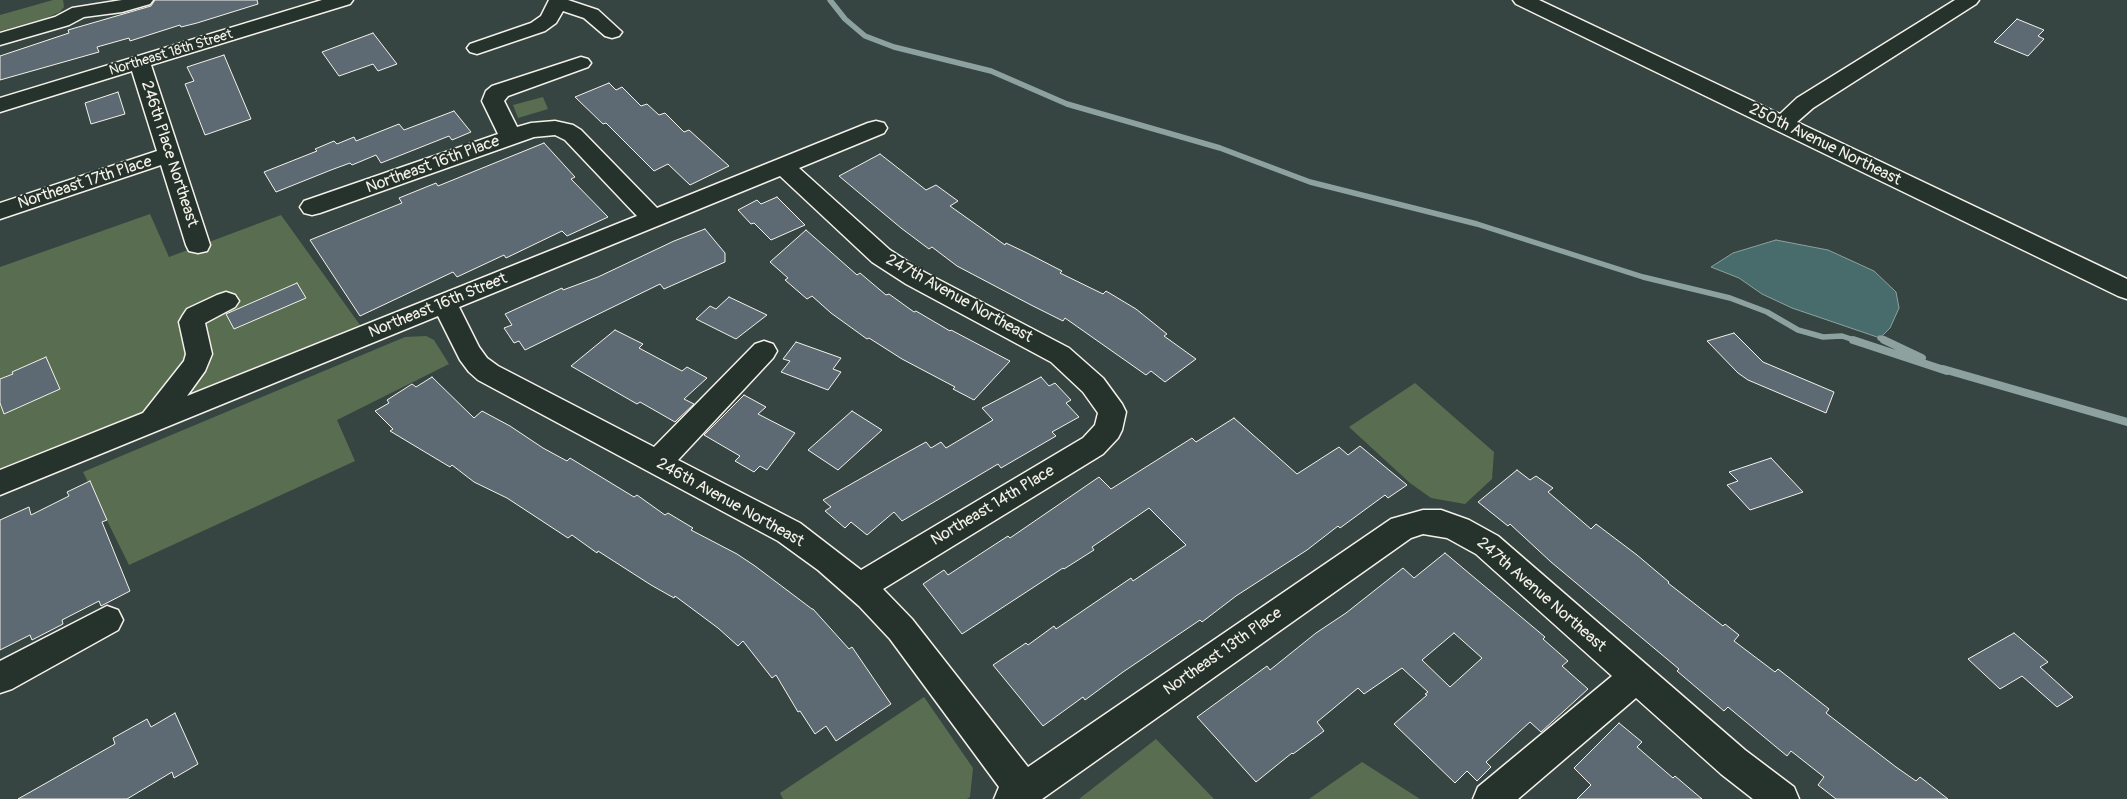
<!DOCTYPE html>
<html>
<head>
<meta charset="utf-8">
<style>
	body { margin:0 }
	canvas { display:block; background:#364442 }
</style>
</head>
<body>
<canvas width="2127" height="799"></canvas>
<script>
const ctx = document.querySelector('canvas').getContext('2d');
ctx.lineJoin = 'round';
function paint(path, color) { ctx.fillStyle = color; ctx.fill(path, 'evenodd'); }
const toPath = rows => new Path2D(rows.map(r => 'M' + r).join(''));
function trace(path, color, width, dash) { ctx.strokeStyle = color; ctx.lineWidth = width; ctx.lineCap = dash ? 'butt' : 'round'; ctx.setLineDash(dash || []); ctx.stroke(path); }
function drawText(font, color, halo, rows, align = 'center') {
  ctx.font = font + ' Pangolin,sans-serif'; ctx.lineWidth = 4; ctx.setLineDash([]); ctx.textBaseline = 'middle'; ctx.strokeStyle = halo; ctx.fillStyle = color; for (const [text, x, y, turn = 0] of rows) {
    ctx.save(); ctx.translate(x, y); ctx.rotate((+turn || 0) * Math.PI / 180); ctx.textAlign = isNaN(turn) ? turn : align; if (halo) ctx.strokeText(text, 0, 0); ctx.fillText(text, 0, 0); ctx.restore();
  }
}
paint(toPath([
	[53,0,63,0,64,7,60,12,46,18,0,31,0,15],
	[543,97,548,109,518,118,513,105],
	[150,214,169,257,281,215,360,325,0,469,0,267],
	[426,336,434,340,449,364,337,420,355,461,129,565,83,472,405,337],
	[1415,383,1494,452,1492,479,1465,504,1431,498,1410,483,1349,427],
	[924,697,973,768,970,797,967,799,783,799,780,793],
	[1156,739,1214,799,1079,799],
	[1362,762,1420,799,1309,799]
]), '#596d51');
const water = toPath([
	[1776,240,1828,250,1874,271,1896,292,1899,308,1890,328,1880,338,1792,308,1762,294,1739,278,1711,267,1733,253,1776,240]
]);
paint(water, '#486c6c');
trace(water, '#8da19e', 1);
trace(toPath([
	[830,0,845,19,865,36,894,47,991,71,1067,104,1220,148,1310,182,1477,224,1643,277,1730,298,1767,312,1798,330,1823,337,1842,336,1857,341],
	[1880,338,1886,341]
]), '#8da19e', 5.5);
trace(toPath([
	[1853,340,1947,371],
	[1884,340,1922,358],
	[1943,369,2127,422]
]), '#8da19e', 8);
const building = toPath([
	[155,0,257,0,258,4,197,23,181,27,180,25,130,41,129,38,97,47,99,52,0,80,0,56,69,33,68,30,151,6,155,0],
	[2017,19,2044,30,2038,36,2044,39,2028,56,1994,42,2017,19],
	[373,33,397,64,378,71,373,64,339,76,322,52,373,33],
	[224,55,251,119,205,135,185,84,194,81,187,67,224,55],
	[609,83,616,90,622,87,641,106,647,104,659,115,665,113,684,132,689,130,729,166,690,185,668,164,654,171,606,123,603,124,575,97,609,83],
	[118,92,125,114,91,124,85,103,118,92],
	[454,111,471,132,452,140,449,136,381,163,376,155,352,165,350,163,331,170,276,192,264,172,317,151,315,149,334,141,337,144,354,137,356,141,399,124,404,130,454,111],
	[544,143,575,177,571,179,608,217,567,236,562,231,506,258,504,255,457,277,453,272,360,316,310,240,402,203,399,198,436,183,438,186,544,143],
	[880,154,926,190,936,185,958,201,950,206,1005,245,1006,243,1027,253,1062,271,1060,273,1103,294,1106,291,1136,309,1167,334,1164,336,1196,359,1165,382,1151,371,1146,375,1065,318,1063,321,1031,305,957,266,932,247,929,249,901,228,839,176,880,154],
	[777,197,805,225,771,240,754,223,751,224,738,210,757,200,761,204,777,197],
	[705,229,725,253,725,262,664,289,660,284,525,350,519,341,514,343,504,328,512,325,505,314,562,288,563,290,598,277,674,241,705,229],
	[806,230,857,275,860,273,886,295,889,294,914,312,916,311,950,331,951,330,1010,361,974,400,953,389,955,387,902,359,869,338,867,339,831,313,812,296,807,299,785,280,788,278,770,262,806,230],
	[297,283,306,298,234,329,226,314,297,283],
	[729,297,767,315,736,339,696,319,710,306,716,309,729,297],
	[615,330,643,344,639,348,682,371,687,367,707,378,684,399,694,404,677,420,675,422,640,402,637,404,571,366,615,330],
	[1734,333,1763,362,1834,392,1826,413,1748,380,1738,373,1707,341,1734,333],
	[796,342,841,358,833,369,841,372,828,390,781,372,790,361,783,359,796,342],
	[46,357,60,389,4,414,0,403,0,379,13,374,12,372,46,357],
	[432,377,474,418,482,411,510,426,543,448,567,461,570,458,634,497,637,495,665,515,668,513,693,528,691,530,737,554,755,566,812,609,813,609,849,649,852,647,891,704,836,741,826,726,815,734,800,711,798,712,776,675,772,678,743,641,738,646,718,628,675,596,674,598,651,585,598,551,597,553,572,535,568,538,507,498,474,482,452,465,450,467,390,431,393,429,375,411,389,403,387,400,412,384,416,387,432,377],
	[1041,377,1049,386,1055,383,1071,400,1066,403,1079,417,1052,432,1056,436,1001,468,998,464,902,521,894,512,867,535,851,522,845,528,825,511,831,507,823,500,897,458,926,442,931,448,941,442,946,448,993,420,982,408,1041,377],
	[744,395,766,407,758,414,795,433,767,470,760,466,754,472,735,461,740,456,704,435,744,395],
	[852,411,882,430,838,470,808,450,852,411],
	[1234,418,1297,474,1339,447,1348,455,1360,446,1407,485,1388,498,1385,495,1340,528,1338,526,1307,550,1236,596,1202,622,1200,620,1123,672,1085,700,1083,697,1043,726,993,665,1026,643,1028,645,1054,626,1056,629,1131,578,1133,581,1186,545,1149,508,1092,547,1094,550,1064,569,1063,568,962,634,923,584,944,570,948,575,1008,536,1010,538,1099,477,1111,489,1192,438,1196,442,1234,418],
	[1771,458,1803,492,1750,510,1727,485,1738,481,1729,472,1771,458],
	[1517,470,1530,480,1536,476,1553,488,1548,492,1591,529,1596,524,1637,555,1669,582,1668,583,1723,626,1725,624,1739,635,1734,641,1775,672,1778,669,1829,709,1826,713,1896,767,1916,781,1920,777,1948,799,1836,799,1818,785,1824,777,1791,751,1787,756,1728,707,1724,711,1677,671,1679,669,1551,562,1510,524,1508,526,1478,502,1517,470],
	[90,481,107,520,102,522,130,591,101,606,99,601,62,620,63,624,32,640,30,635,0,650,0,520,29,507,31,515,69,496,67,492,90,481],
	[1445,553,1545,637,1543,639,1568,661,1562,666,1588,689,1541,732,1530,722,1486,762,1491,767,1477,781,1467,771,1455,783,1394,724,1427,695,1425,694,1428,692,1402,668,1364,694,1358,688,1317,722,1324,731,1293,754,1292,753,1256,782,1197,717,1267,666,1270,670,1316,633,1346,613,1403,568,1414,578,1445,553],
	[1454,633,1482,658,1450,687,1422,660,1454,633],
	[2014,633,2048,662,2040,667,2073,697,2057,707,2022,676,2000,689,1968,659,2014,633],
	[175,713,198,764,174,778,172,772,127,799,18,799,115,744,113,738,147,719,151,727,175,713],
	[1619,723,1642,742,1637,747,1673,778,1675,776,1702,799,1577,799,1591,785,1574,768,1619,723]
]);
paint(building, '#5d6a73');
trace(building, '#f4f1e8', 1);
const minor = toPath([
	[122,0,153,0,150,4,122,12,84,17,69,25,0,45,0,33,55,17,72,8,122,0],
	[322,0,353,0,350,4,151,65,210,245,207,251,198,253,189,251,186,245,161,165,0,219,0,203,157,151,132,71,0,112,0,98,322,0],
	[549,0,568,0,598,10,622,32,619,36,612,38,605,36,584,18,563,11,556,23,545,31,477,54,470,52,467,48,470,44,531,23,541,16,549,0],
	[1513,0,1539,0,1780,114,1797,98,1955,0,1979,0,1976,4,1813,108,1797,122,2127,279,2127,299,2118,296,1516,4,1513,0],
	[581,57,588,59,591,63,588,67,508,96,504,101,517,127,531,123,555,121,573,125,581,130,657,208,868,123,876,121,884,123,887,128,884,133,799,168,890,250,924,272,1069,348,1103,378,1122,404,1126,412,1122,430,1118,438,1103,454,883,589,912,619,1028,767,1391,519,1423,510,1441,510,1469,520,1498,536,1745,750,1794,787,1799,799,1753,799,1721,774,1636,698,1518,799,1473,799,1478,787,1612,676,1476,554,1447,538,1423,534,1411,538,1042,799,994,799,999,787,890,639,859,606,818,570,778,541,478,380,469,372,460,360,438,316,0,495,0,470,143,413,184,361,186,354,179,322,183,315,187,309,217,295,226,292,235,295,239,301,235,307,205,323,212,354,205,371,187,396,637,216,565,140,555,135,534,137,320,213,312,215,304,213,300,207,304,201,498,134,482,101,486,91,492,86,581,57],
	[780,176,872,262,906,284,1051,362,1083,392,1098,413,1095,425,1083,438,861,570,800,523,678,460,773,358,777,351,773,344,764,341,755,344,654,447,498,366,487,358,479,347,459,307,780,176],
	[107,606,118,610,123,620,118,630,12,689,0,693,0,661,107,606]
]);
trace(minor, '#f4f1e8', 3);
paint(minor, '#26332d');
drawText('14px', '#f4f1e8', '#26332d', [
	["Northeast 18th Street",171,53,-17]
]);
drawText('16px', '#f4f1e8', '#26332d', [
	["250th Avenue Northeast",1825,145,26],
	["246th Place Northeast",169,154,72],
	["Northeast 16th Place",433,165,-20],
	["Northeast 17th Place",85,183,-18],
	["247th Avenue Northeast",959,299,29],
	["Northeast 16th Street",438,306,-22],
	["246th Avenue Northeast",730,503,29],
	["Northeast 14th Place",993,506,-31],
	["247th Avenue Northeast",1541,595,41],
	["Northeast 13th Place",1223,652,-35]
]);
</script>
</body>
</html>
